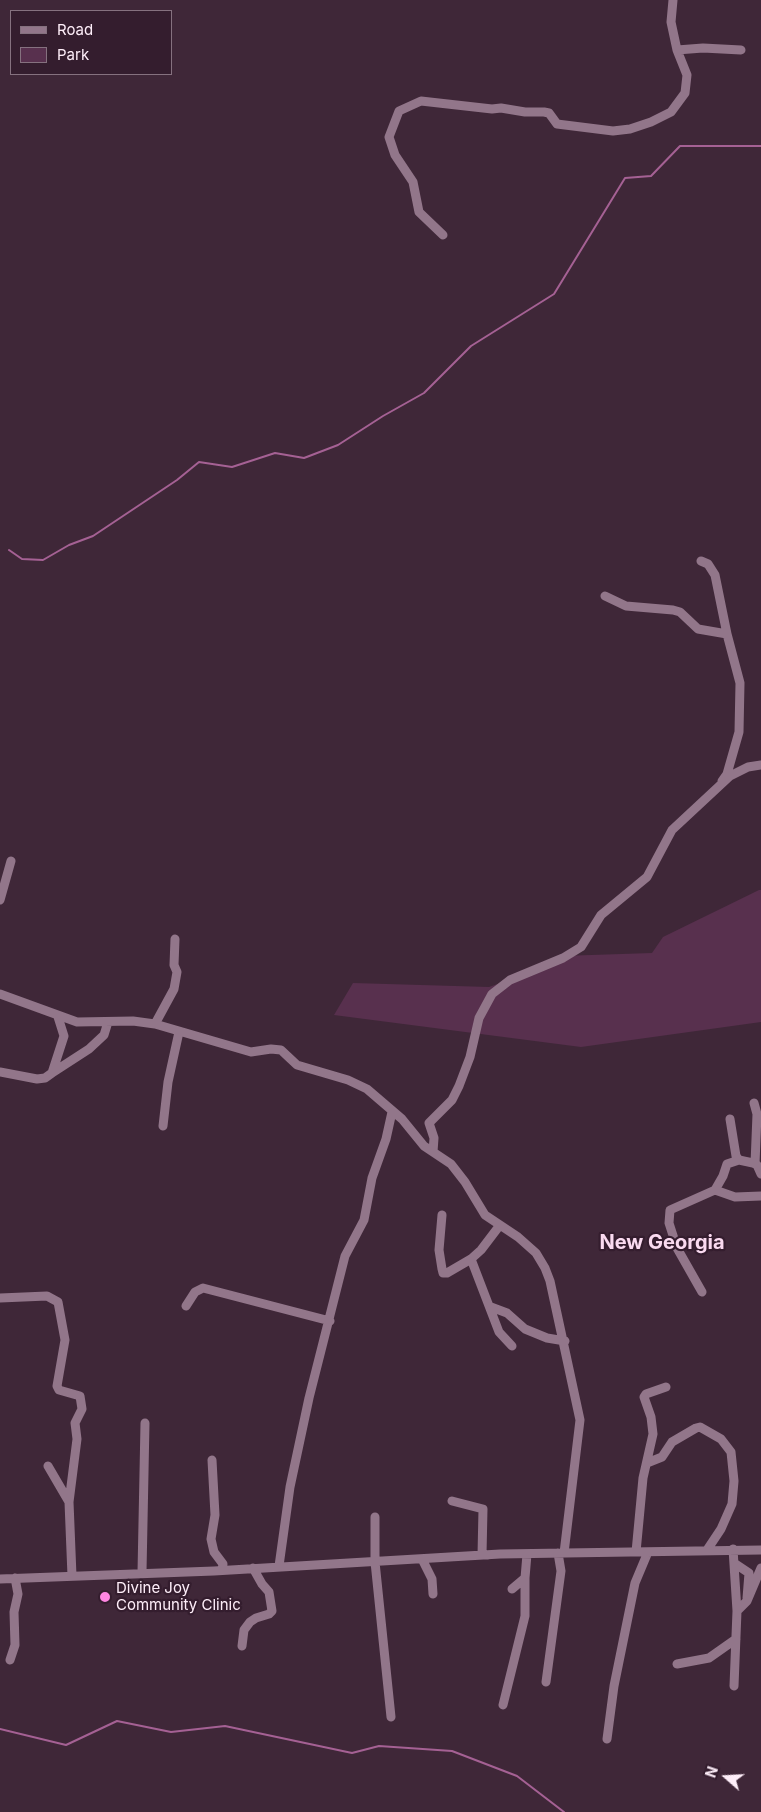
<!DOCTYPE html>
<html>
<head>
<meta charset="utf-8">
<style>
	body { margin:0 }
	#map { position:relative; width:761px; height:1812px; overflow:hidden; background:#3f2738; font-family:Inter,sans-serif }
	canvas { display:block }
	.legend { position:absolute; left:10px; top:10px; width:162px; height:65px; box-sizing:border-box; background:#341d2e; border:1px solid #85717f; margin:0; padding:6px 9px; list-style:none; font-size:15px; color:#feeef9 }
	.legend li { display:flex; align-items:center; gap:10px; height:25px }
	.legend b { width:25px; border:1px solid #85717f }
	.north { position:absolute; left:701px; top:1752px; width:50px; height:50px; -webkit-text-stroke:4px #341d2e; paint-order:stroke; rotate:289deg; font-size:14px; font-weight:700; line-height:20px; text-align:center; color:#feeef9 }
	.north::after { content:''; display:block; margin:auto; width:18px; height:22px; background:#feeef9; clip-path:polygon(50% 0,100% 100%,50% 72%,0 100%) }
</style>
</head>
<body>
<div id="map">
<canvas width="761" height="1812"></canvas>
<ul class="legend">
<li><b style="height:6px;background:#92768a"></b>Road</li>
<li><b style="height:14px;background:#58304e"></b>Park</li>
</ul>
<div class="north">N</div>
</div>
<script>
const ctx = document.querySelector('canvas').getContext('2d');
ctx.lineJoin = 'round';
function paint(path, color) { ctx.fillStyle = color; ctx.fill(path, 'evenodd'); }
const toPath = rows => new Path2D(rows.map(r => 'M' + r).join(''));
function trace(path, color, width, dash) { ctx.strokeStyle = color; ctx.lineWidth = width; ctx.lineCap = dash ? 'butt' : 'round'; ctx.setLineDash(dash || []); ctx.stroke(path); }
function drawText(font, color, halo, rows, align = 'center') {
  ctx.font = font + ' Inter,sans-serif'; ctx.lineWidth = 4.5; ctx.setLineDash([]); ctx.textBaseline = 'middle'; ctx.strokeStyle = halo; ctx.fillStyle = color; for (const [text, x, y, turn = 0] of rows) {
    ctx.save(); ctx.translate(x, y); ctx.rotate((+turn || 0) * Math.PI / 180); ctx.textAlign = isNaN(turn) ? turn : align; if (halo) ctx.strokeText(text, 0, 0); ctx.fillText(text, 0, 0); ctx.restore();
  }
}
paint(toPath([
	[759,890,761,890,761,1022,581,1047,334,1015,353,983,489,987,538,970,561,956,652,953,663,937]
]), '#58304e');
trace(toPath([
	[9,550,22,559,43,560,69,545,93,536,177,480,199,462,232,467,275,453,304,458,338,445,383,416,424,393,471,346,554,294,625,178,651,176,680,146,761,146],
	[0,1729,66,1745,117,1721,171,1732,225,1726,352,1753,379,1746,452,1751,517,1776,564,1812]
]), '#a56194', 2);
trace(toPath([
	[677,50,703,48,741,50],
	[443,235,419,212,413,182,395,155,389,137,399,111,421,101,492,109,501,108,525,112,544,112,549,113,557,124,613,131,630,129,651,122,671,112,685,93,687,75,677,50,671,22,673,0],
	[701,561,708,564,715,575,727,634,740,683,739,732,727,774,722,781],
	[605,596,626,606,673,610,680,612,698,629,727,634],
	[0,900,11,861],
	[0,994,77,1022,133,1021,155,1024,251,1052,271,1049,281,1050,297,1065,348,1080,367,1089,402,1119,424,1146,451,1164,465,1182,485,1215,518,1237,536,1253,545,1268,550,1281,580,1420,564,1553],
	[155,1024,174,989,177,972,174,965,175,939],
	[0,1072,37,1079,45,1078,52,1073,64,1036,58,1017],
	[52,1073,89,1049,104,1035,108,1022],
	[754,1103,757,1114,755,1164],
	[730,1119,736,1156,739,1160],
	[163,1126,168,1082,179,1032],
	[433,1152,434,1138,429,1123,452,1100,459,1086,470,1057,479,1018,492,994,510,980,563,958,581,947,601,915,647,877,672,830,730,776,748,767,761,765],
	[715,1190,723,1176,727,1164,739,1160,753,1163,757,1165,761,1174],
	[442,1215,439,1250,442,1269,443,1273,447,1273,471,1259,481,1250,500,1225],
	[471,1259,499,1332,512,1346],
	[702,1292,677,1248,669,1223,670,1210,715,1190,735,1197,761,1196],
	[0,1298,47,1296,58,1302,65,1340,57,1386,59,1390,80,1396,82,1409,75,1423,77,1439,69,1502,72,1576],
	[186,1306,195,1292,203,1288,330,1321],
	[491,1307,507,1313,525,1329,547,1338,565,1341],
	[212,1460,215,1515,211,1539,214,1552,223,1564,222,1570],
	[647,1463,662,1457,672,1442,696,1428,700,1427,721,1439,731,1452,734,1481,732,1504,721,1529,707,1550],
	[48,1466,69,1502],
	[452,1501,483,1509,482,1555,488,1555],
	[375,1517,375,1562,391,1717],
	[733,1549,737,1611,734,1686],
	[636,1552,643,1478,653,1434,651,1417,644,1397,646,1394,666,1387],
	[422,1559,432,1579,433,1594],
	[734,1563,749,1573,747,1598],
	[279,1566,290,1487,309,1398,345,1256,364,1220,372,1178,386,1139,392,1112],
	[142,1572,145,1423],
	[0,1579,214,1571,500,1554,761,1550],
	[512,1589,525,1578,527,1554],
	[737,1611,747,1601,761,1568],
	[242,1646,244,1630,250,1622,256,1618,269,1614,272,1611,269,1592,262,1584,253,1568],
	[10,1660,15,1645,14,1612,18,1594,15,1578],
	[677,1664,709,1658,736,1639],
	[546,1682,561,1571,558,1553],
	[503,1705,525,1616,525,1578],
	[607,1739,614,1686,635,1583,648,1552]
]), '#92768a', 9);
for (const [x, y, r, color] of [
	[105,1597,6,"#fe86e1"]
]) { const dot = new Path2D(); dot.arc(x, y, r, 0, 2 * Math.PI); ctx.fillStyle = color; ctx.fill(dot); trace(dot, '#341d2e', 2); }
drawText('15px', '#feeef9', '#341d2e', [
	["Divine Joy",116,1588],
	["Community Clinic",116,1605]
], 'left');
drawText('bold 20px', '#fadaf0', '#341d2e', [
	["New Georgia",662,1243]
]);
</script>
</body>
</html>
